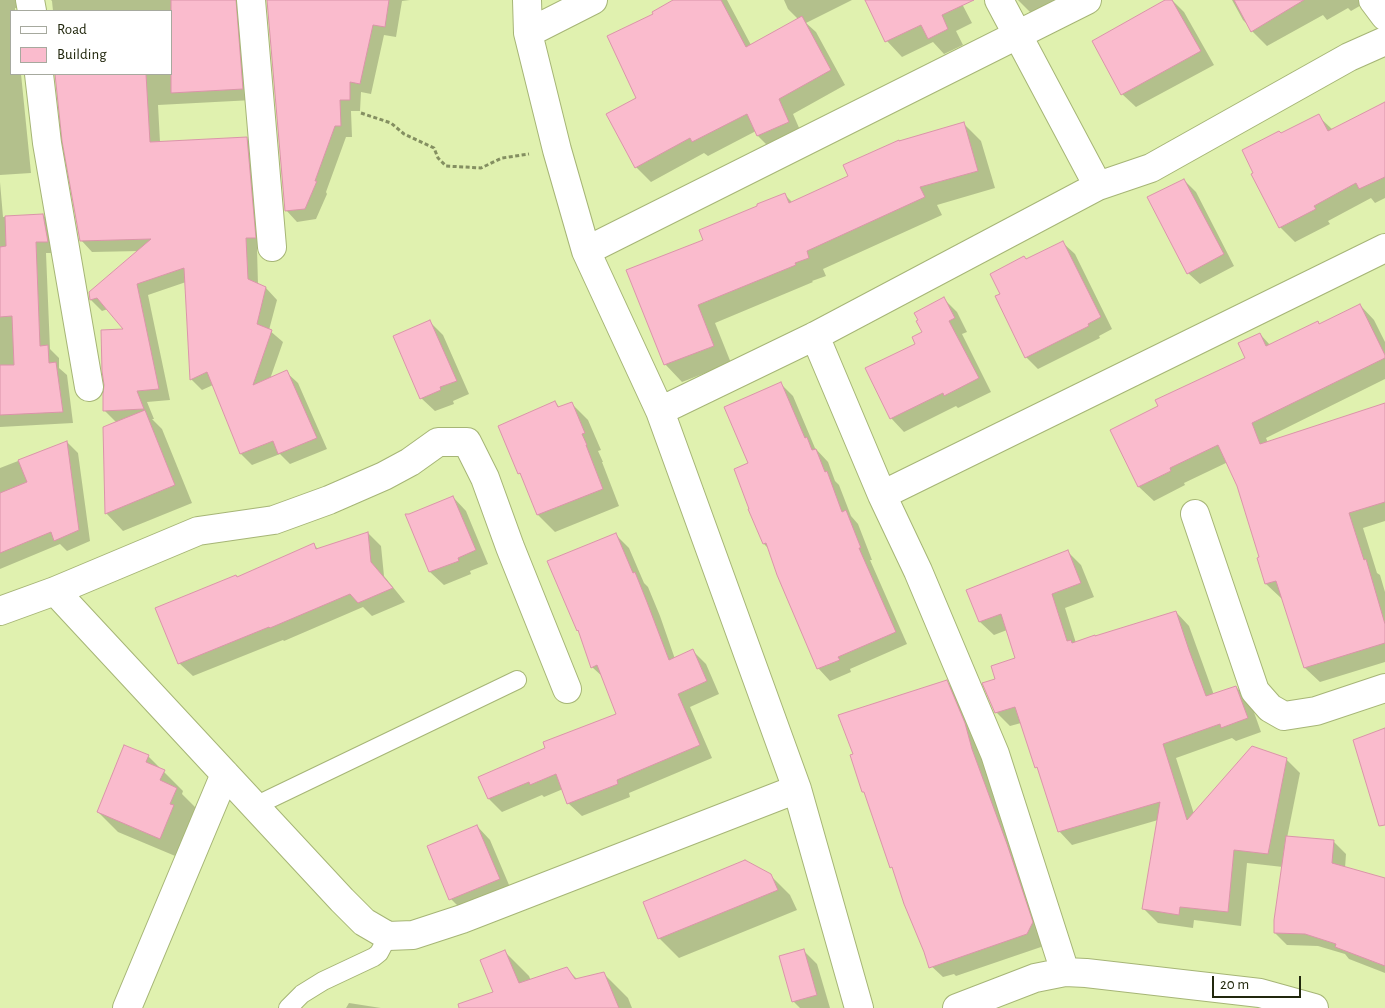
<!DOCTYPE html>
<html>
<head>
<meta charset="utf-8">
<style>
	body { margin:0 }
	#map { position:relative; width:1385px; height:1008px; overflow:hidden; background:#e0f1af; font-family:"Alegreya Sans",sans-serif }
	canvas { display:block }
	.legend { position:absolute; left:10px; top:10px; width:162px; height:65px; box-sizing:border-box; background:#fff; border:1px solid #a6a99e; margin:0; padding:6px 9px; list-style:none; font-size:15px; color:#21270d }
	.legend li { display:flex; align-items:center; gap:10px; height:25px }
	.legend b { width:25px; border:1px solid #a6a99e }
	.scale { position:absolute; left:1212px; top:976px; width:89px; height:22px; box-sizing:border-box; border:2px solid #21270d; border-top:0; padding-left:6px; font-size:15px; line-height:18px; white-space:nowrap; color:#21270d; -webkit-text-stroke:4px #fff; paint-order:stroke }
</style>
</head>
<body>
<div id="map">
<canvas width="1385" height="1008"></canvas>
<ul class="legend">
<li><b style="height:6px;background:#fff"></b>Road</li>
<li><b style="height:14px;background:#fabbcd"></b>Building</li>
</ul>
<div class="scale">20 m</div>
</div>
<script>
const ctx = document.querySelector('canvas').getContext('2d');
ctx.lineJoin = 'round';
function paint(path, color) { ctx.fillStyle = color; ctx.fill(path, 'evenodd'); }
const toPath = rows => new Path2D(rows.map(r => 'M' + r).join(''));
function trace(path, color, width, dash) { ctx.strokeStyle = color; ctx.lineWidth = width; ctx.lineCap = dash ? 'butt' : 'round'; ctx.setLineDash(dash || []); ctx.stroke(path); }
paint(toPath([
	[0,0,30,0,26,8,15,8,15,11,11,11,11,74,21,74,31,173,0,175],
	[51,0,252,0,253,100,158,105,160,142,246,138,258,150,266,249,257,249,258,285,266,288,277,300,269,330,283,342,270,379,286,372,298,383,327,449,290,464,280,454,252,465,241,454,213,385,202,390,191,379,186,282,148,295,170,400,147,402,154,419,152,419,162,429,192,503,123,531,106,513,117,423,104,410,126,330,108,309,102,311,91,300,140,251,92,252,81,240,64,141,55,74,171,74,171,11,53,11,52,1],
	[268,0,410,0,402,1,396,37,384,35,371,94,361,92,360,111,351,111,352,137,346,137,326,192,327,194,316,219,297,222,286,210],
	[676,0,727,0,751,45,798,19,788,9,784,0,852,0,806,23,816,32,845,85,793,114,803,137,772,150,758,136,756,131,708,156,704,153,651,182,636,167,638,98,654,14],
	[866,0,960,0,972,23,956,31,963,45,944,54,933,42,902,57,887,41],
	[1018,0,1065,0,1034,16],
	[1168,0,1172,0,1184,12,1214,65,1136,107,1122,94],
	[1232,0,1370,0,1351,11,1348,8,1327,20,1323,15,1267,46,1252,31,1249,26,1243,20],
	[1385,103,1385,198,1375,203,1371,198,1328,221,1330,224,1295,242,1280,227,1281,135,1318,116,1333,130],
	[964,124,981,141,995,188,937,205,942,215,823,269,826,276,812,281,813,282,715,323,731,363,682,382,665,364,705,241,785,195,793,203,849,177,900,142],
	[1184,180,1196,192,1234,266,1200,284,1188,273],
	[0,182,3,217,43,215,54,226,59,253,46,253,50,349,59,358,59,368,67,375,73,423,0,427],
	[1063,243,1075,254,1112,329,1099,336,1100,338,1038,369,1026,357,1027,260],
	[944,299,957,312,967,332,962,334,991,392,958,408,956,406,904,432,891,418,917,344,923,333,920,321],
	[1360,305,1374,320,1385,342,1385,379,1266,438,1268,443,1385,405,1385,521,1363,528,1377,573,1380,575,1385,592,1385,662,1320,682,1305,668,1283,598,1281,598,1266,584,1258,559,1261,558,1238,485,1228,462,1184,483,1185,485,1154,501,1139,487,1111,431,1160,406,1247,359,1260,334,1270,345,1320,325],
	[430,322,443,335,469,394,453,401,454,404,435,411,421,398],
	[781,384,793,396,815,448,828,462,835,481,839,485,851,516,858,524,872,560,870,560,907,644,850,669,851,672,830,681,818,668,769,549,764,544,750,464],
	[555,402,560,408,571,403,588,420,601,450,598,451,603,462,602,462,619,506,555,532,538,515,523,476,519,473],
	[67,442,78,453,90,541,67,551,60,544,0,569,0,468],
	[453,497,466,511,488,564,470,571,471,574,444,585,430,572,407,516],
	[368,533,381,546,384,576,405,602,372,616,363,607,284,641,283,640,193,676,179,663,313,544,318,549],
	[616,535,629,548,644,583,648,587,660,616,675,659,693,651,706,664,719,694,690,707,712,758,629,793,630,797,582,816,568,803,563,789,544,797,542,795,502,812,489,799,480,777,547,749,618,714,604,678,592,667,580,632,578,630],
	[1068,552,1081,565,1094,597,1065,608,1076,643,1176,612,1189,626,1214,695,1236,687,1250,701,1261,732,1236,741,1232,738,1176,758,1194,814,1286,759,1300,773,1287,838,1333,841,1346,854,1345,868,1385,880,1385,973,1349,959,1345,954,1318,946,1287,945,1275,933,1283,867,1247,863,1241,926,1194,920,1193,928,1158,923,1144,909,1158,820,1072,845,1059,831,1039,770,1036,767,1021,723,1010,726,996,712,997,680,1017,659,1007,630,994,635,980,622],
	[947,682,960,695,1045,936,1041,947,956,976,954,974,943,977,929,964,895,870,891,867],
	[148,756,183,791,182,794,196,808,180,858,118,832,98,812],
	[477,826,490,840,512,892,464,912,451,899],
	[770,875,790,895,797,910,679,958,659,938],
	[803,950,817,964,830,1008,800,1008,793,1001],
	[504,951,529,976,531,981,567,969,578,980,603,973,628,998,632,1008,497,1008],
	[349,1003,381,1008,346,1008]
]), '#0003');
const building = toPath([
	[171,0,236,0,243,89,171,93,171,0],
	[267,0,389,0,385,27,373,25,360,84,350,82,350,100,340,100,341,126,335,126,315,181,317,181,305,209,285,211,267,0],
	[673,0,721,0,746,47,802,16,831,70,779,99,789,122,757,136,747,114,692,142,690,138,635,168,606,114,636,98,607,36,653,14,652,12,673,0],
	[865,0,974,0,942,15,948,29,928,39,921,25,885,42,865,0],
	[1165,0,1172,0,1201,51,1121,95,1092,41,1165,0],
	[1234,0,1304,0,1251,32,1234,0],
	[55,74,146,74,150,142,247,137,256,238,246,238,248,279,266,287,257,324,272,330,253,385,287,370,317,438,278,454,273,441,240,454,207,372,190,380,184,268,137,284,159,389,137,391,144,409,103,411,103,394,104,385,102,371,101,330,123,329,97,298,90,300,89,292,151,239,80,241,62,141,55,74],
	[1385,102,1385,177,1359,189,1356,183,1314,206,1316,209,1279,228,1251,174,1253,173,1242,150,1279,131,1281,133,1319,114,1328,131,1385,102],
	[964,122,978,171,920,187,925,197,807,251,809,258,795,263,796,265,698,305,714,346,664,365,626,270,703,240,699,230,757,206,757,204,785,193,789,203,848,176,843,165,899,140,899,141,964,122],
	[1184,179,1224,254,1187,274,1147,197,1184,179],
	[43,214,48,242,36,242,40,346,48,345,49,363,56,362,63,412,0,415,0,365,14,365,12,316,0,317,0,247,6,246,5,216,43,214],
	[1063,241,1101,317,1088,324,1089,326,1025,358,995,296,1000,294,990,274,1024,256,1026,259,1063,241],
	[944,297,955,318,949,321,979,378,944,396,943,393,890,419,865,368,915,344,912,337,922,332,916,321,918,320,914,313,944,297],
	[1360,304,1385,355,1385,358,1252,423,1260,444,1385,403,1385,502,1349,513,1364,560,1366,559,1385,624,1385,643,1304,668,1276,581,1265,584,1257,558,1259,557,1237,486,1218,445,1170,468,1171,471,1138,487,1110,430,1158,406,1155,400,1245,358,1238,343,1260,333,1266,346,1318,321,1319,324,1360,304],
	[430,320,457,381,440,387,441,390,420,399,393,336,430,320],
	[781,382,805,438,807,437,812,450,816,449,825,472,827,471,842,512,846,510,861,548,859,548,896,632,838,657,840,660,817,669,777,575,766,543,763,544,748,509,749,509,734,469,748,463,724,407,781,382],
	[555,401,558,407,572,402,585,433,582,434,587,445,586,445,603,489,537,515,520,473,518,474,498,426,555,401],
	[145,410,175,485,105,514,103,427,145,410],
	[67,441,79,530,54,541,51,532,0,553,0,493,27,482,18,460,67,441],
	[453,496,476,550,458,558,459,561,429,572,405,514,409,514,453,496],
	[368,532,371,562,393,588,358,603,350,594,270,628,269,627,178,664,155,608,236,575,237,577,314,543,316,549,368,532],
	[616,533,633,573,635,572,647,602,669,660,693,649,707,681,678,694,700,745,617,780,618,784,567,804,556,774,530,785,529,782,488,799,478,777,545,748,543,742,616,714,597,665,591,668,578,630,577,631,547,561,616,533],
	[1068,550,1081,583,1052,594,1067,641,1071,640,1072,643,1095,635,1095,636,1176,611,1189,650,1206,696,1236,686,1248,718,1221,728,1220,724,1163,744,1187,820,1252,746,1287,758,1268,854,1234,850,1228,912,1180,907,1179,915,1142,909,1160,802,1058,832,1037,767,1035,768,1015,707,995,713,982,683,995,679,991,666,1015,658,1001,614,979,622,966,590,1068,550],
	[947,680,965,723,972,749,1007,844,1033,922,1027,934,929,968,924,952,904,904,892,867,890,868,864,792,862,792,850,755,853,754,838,715,947,680],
	[1385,728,1385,825,1379,826,1353,740,1385,728],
	[124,745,149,755,146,762,165,770,160,780,177,788,170,804,174,805,160,839,97,812,124,745],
	[477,825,500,879,449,900,427,846,477,825],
	[1286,836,1334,840,1332,863,1385,878,1385,966,1335,947,1336,944,1305,934,1274,933,1274,920,1286,836],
	[745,860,771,874,778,890,658,939,643,902,745,860],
	[804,949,817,995,792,1002,779,956,804,949],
	[505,950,519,983,567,967,575,979,604,972,619,1008,459,1008,458,1004,493,992,480,960,505,950]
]);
paint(building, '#fabbcd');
trace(building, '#da94a9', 1);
const service = toPath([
	[255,806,517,680],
	[288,1008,302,994,323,981,374,957,379,953,388,936]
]);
const minor = toPath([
	[30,0,32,11],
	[251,0,272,247],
	[527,0,528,33,557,150,586,251,660,411,797,789,859,1008],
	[999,0,1098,186],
	[1373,0,1385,16],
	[528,33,593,0],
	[39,74,47,143,89,387],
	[586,251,1087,0],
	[815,336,882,495,918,571,995,754,1065,972],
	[660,411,815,336,1098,186,1151,168,1349,57,1385,41],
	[882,495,1385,248],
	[1195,514,1255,691,1270,708,1284,716,1316,711,1385,688],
	[55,591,342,900,364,922,388,936,413,935,462,919,797,789],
	[0,611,55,591,198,531,274,520,329,500,384,476,410,462,438,442,467,442,485,478,510,547,567,689],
	[127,1008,225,774],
	[957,1008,1035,978,1065,972,1086,973,1260,993,1314,1008]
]);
trace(service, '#a6b576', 20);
trace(minor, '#a6b576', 30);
trace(toPath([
	[361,113,391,123,404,134,434,148,438,158,446,166,481,168,502,158,529,154]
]), '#848f61', 3, [4, 2.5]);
trace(service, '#fff', 18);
trace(minor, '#fff', 28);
</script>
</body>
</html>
